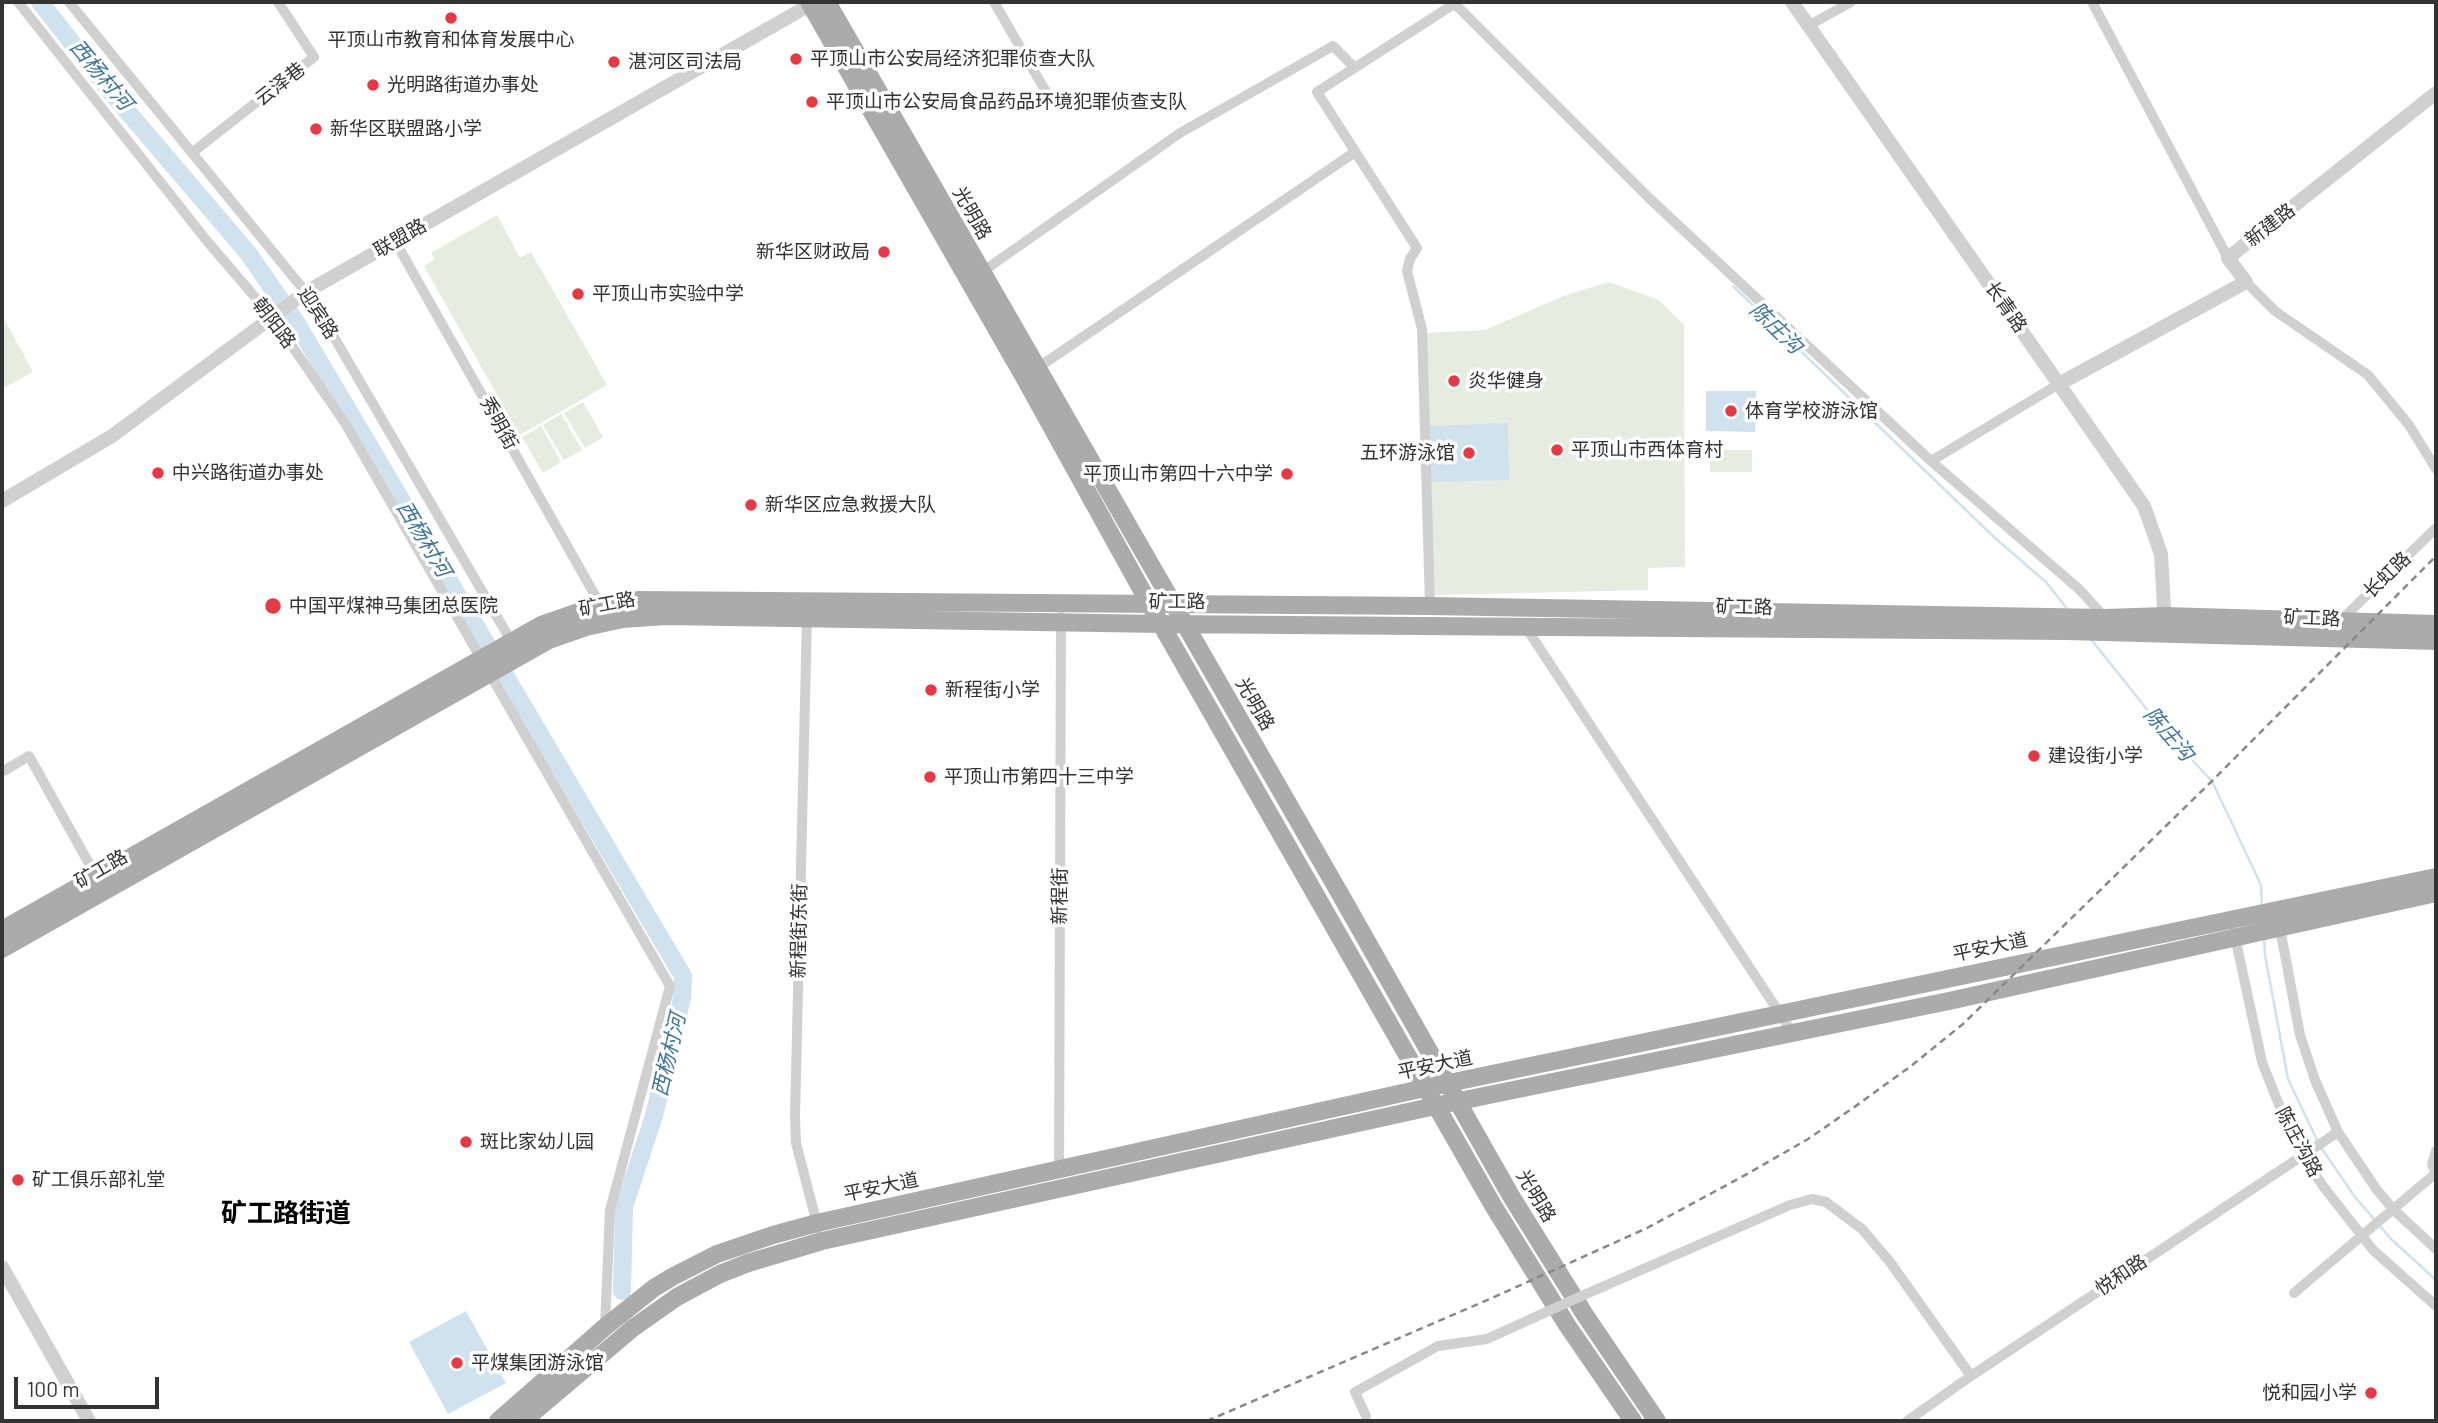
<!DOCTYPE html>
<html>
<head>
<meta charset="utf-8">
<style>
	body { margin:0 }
	#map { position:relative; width:2438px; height:1423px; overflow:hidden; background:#fff; font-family:Barlow,sans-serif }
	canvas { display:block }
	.frame { position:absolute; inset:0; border:4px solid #333; pointer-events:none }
	.scale { position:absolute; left:14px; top:1377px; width:145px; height:32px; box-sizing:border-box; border:4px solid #333; border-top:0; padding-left:9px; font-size:21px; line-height:24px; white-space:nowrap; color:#333; -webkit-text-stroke:5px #fff; paint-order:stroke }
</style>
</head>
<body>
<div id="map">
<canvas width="2438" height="1423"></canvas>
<div class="frame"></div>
<div class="scale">100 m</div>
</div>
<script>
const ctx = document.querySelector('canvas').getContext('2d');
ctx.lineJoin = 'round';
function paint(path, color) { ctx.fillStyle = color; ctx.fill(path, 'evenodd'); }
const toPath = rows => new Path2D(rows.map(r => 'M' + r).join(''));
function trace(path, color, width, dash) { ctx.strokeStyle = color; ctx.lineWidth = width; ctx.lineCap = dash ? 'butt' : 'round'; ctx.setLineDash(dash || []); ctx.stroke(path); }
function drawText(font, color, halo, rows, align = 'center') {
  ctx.font = font + ' Barlow,"Noto Sans SC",sans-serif'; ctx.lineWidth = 7; ctx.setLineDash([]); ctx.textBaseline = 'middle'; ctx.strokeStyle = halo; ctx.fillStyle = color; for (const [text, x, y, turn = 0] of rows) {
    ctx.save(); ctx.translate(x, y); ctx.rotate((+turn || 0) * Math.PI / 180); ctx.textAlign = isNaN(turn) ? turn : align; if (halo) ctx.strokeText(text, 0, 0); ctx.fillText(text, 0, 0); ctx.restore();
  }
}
paint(toPath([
	[497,215,520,258,531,252,607,385,520,435,424,266,435,259,431,253],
	[1609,282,1659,300,1684,325,1685,567,1648,568,1648,590,1434,595,1424,333,1485,330,1566,295],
	[2,315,33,372,2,389],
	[583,402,603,437,585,448,564,413],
	[561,414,582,450,564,460,543,425],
	[541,426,561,462,543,473,522,437],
	[1752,450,1752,472,1710,472,1709,450]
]), '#e6ecdf');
paint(toPath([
	[1706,391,1756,391,1755,432,1706,431],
	[1508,423,1509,480,1431,482,1429,426],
	[466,1311,506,1383,448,1414,409,1342]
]), '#cfe2ee');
trace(toPath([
	[1733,286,1995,538,2046,582,2068,610],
	[2090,638,2165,732,2212,781,2261,885,2262,907],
	[2264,938,2265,955,2288,1079,2317,1140],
	[2320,1146,2355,1197,2374,1219],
	[2378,1224,2391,1239,2436,1280]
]), '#cfe2ee', 2.5);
trace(toPath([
	[40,2,110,91,248,253,296,322,683,976,682,998,654,1116,624,1207,622,1291]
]), '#cfe2ee', 18);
trace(toPath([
	[18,2,207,241,272,317,345,423,670,986,610,1210,605,1327],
	[69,2,313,301,514,646],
	[994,2,1049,97],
	[1453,2,1649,198,1931,461,2080,590,2107,620],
	[2092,2,2228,258],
	[1808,26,1851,2],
	[193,152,314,57,278,2],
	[395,241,601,606],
	[982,272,1180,133,1333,46,1355,68],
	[2246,282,2275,311,2368,375,2409,425,2436,469],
	[1033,371,1355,152],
	[1931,461,2059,384],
	[1430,606,1422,329,1407,271,1410,259,1417,248,1317,92,1454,4],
	[807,618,795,1116,796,1143,818,1228],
	[2339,622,2436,528],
	[1525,626,1792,1032],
	[2,772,29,756,96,876],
	[2279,923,2300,1035,2315,1080,2338,1132,2377,1190,2394,1210,2436,1249],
	[2234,932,2262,1062,2277,1100,2302,1155,2323,1186,2373,1250,2436,1306],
	[2436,1151,2432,1164,2436,1174],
	[1059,1172,1061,617],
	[2294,1293,2436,1173],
	[1586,1294,1790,1205,1812,1199,1826,1202,1862,1229,1890,1262,1971,1376],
	[1366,1416,1355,1392,1438,1346,1487,1339,1533,1318],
	[1907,1421,1971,1376,2338,1132]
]), '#d0d0d0', 10);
trace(toPath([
	[1792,2,2144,506,2161,554,2165,625],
	[2059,384,2246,282,2228,258,2436,93],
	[2,501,112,436,306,292,815,2],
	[2,1267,89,1421]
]), '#d0d0d0', 14);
trace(toPath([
	[809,2,1024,377,1150,605,1494,1207,1567,1325,1633,1421],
	[827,2,1339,892,1511,1196,1585,1315,1657,1421],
	[2,930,541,625,584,610,638,600,1430,606,2105,618,2165,616,2436,624],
	[2,949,549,640,586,627,623,619,666,616,1162,624,2066,631,2436,641],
	[498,1421,605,1327,654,1288,672,1277,717,1254,773,1235,817,1223,1425,1088,2436,877],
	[523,1421,633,1328,677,1297,720,1274,748,1263,822,1241,1435,1106,1949,1001,2436,893]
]), '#ababab', 18);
trace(toPath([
	[1207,1421,1492,1298,1647,1228,1749,1173,1808,1139,1853,1108,1911,1066,1963,1024,2212,781,2436,556]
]), '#888', 2.5, [7, 5]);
trace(toPath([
	[1533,1318,1586,1294]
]), '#d0d0d0', 10);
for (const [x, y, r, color] of [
	[451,18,7,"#e63946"],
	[796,59,7,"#e63946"],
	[614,62,7,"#e63946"],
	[373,85,7,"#e63946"],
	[812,102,7,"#e63946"],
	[316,129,7,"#e63946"],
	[884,252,7,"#e63946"],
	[578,294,7,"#e63946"],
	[1454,381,7,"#e63946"],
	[1731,411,7,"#e63946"],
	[1557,450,7,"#e63946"],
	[1469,453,7,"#e63946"],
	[158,473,7,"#e63946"],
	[1287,474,7,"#e63946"],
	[751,505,7,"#e63946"],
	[273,606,9,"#e63946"],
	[931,690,7,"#e63946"],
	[2034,756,7,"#e63946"],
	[930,777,7,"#e63946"],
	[466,1142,7,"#e63946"],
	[18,1180,7,"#e63946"],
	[457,1363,7,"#e63946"],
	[2371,1393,7,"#e63946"]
]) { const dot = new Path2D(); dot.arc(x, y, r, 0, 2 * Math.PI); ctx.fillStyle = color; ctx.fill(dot); trace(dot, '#fff', 2.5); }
drawText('19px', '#333', '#fff', [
	["平顶山市教育和体育发展中心",451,40,"center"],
	["平顶山市公安局经济犯罪侦查大队",810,59],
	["湛河区司法局",628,62],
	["光明路街道办事处",387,85],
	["平顶山市公安局食品药品环境犯罪侦查支队",826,102],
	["新华区联盟路小学",330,129],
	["新华区财政局",870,252,"right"],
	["平顶山市实验中学",592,294],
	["炎华健身",1468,381],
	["体育学校游泳馆",1745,411],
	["平顶山市西体育村",1571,450],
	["五环游泳馆",1455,453,"right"],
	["中兴路街道办事处",172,473],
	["平顶山市第四十六中学",1273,474,"right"],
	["新华区应急救援大队",765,505],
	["中国平煤神马集团总医院",289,606],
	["新程街小学",945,690],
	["建设街小学",2048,756],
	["平顶山市第四十三中学",944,777],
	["斑比家幼儿园",480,1142],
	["矿工俱乐部礼堂",32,1180],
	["平煤集团游泳馆",471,1363],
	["悦和园小学",2357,1393,"right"]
], 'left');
drawText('19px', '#333', '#fff', [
	["云泽巷",280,84,-38],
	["光明路",972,213,60],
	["新建路",2270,225,-38],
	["联盟路",400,238,-30],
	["长青路",2006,307,55],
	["迎宾路",318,313,57],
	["朝阳路",274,323,53],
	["秀明街",499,423,61],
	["长虹路",2387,575,-44],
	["矿工路",1177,602],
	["矿工路",607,604,-11],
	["矿工路",1744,607,1],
	["矿工路",2312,618,2],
	["光明路",1255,704,60],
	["矿工路",101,869,-30],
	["新程街",1060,896,-90],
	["新程街东街",799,931,-89],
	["平安大道",1990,947,-12],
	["平安大道",1435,1065,-12],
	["陈庄沟路",2299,1142,62],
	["平安大道",881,1187,-12],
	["光明路",1536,1196,59],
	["悦和路",2121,1275,-34]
]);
drawText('italic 21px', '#3f7597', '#fff', [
	["西杨村河",101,75,50],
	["陈庄沟",1776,328,44],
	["西杨村河",424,539,59],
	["陈庄沟",2169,734,49],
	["西杨村河",669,1055,-77]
]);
drawText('bold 26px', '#000', '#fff', [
	["矿工路街道",286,1213]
]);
</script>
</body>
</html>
